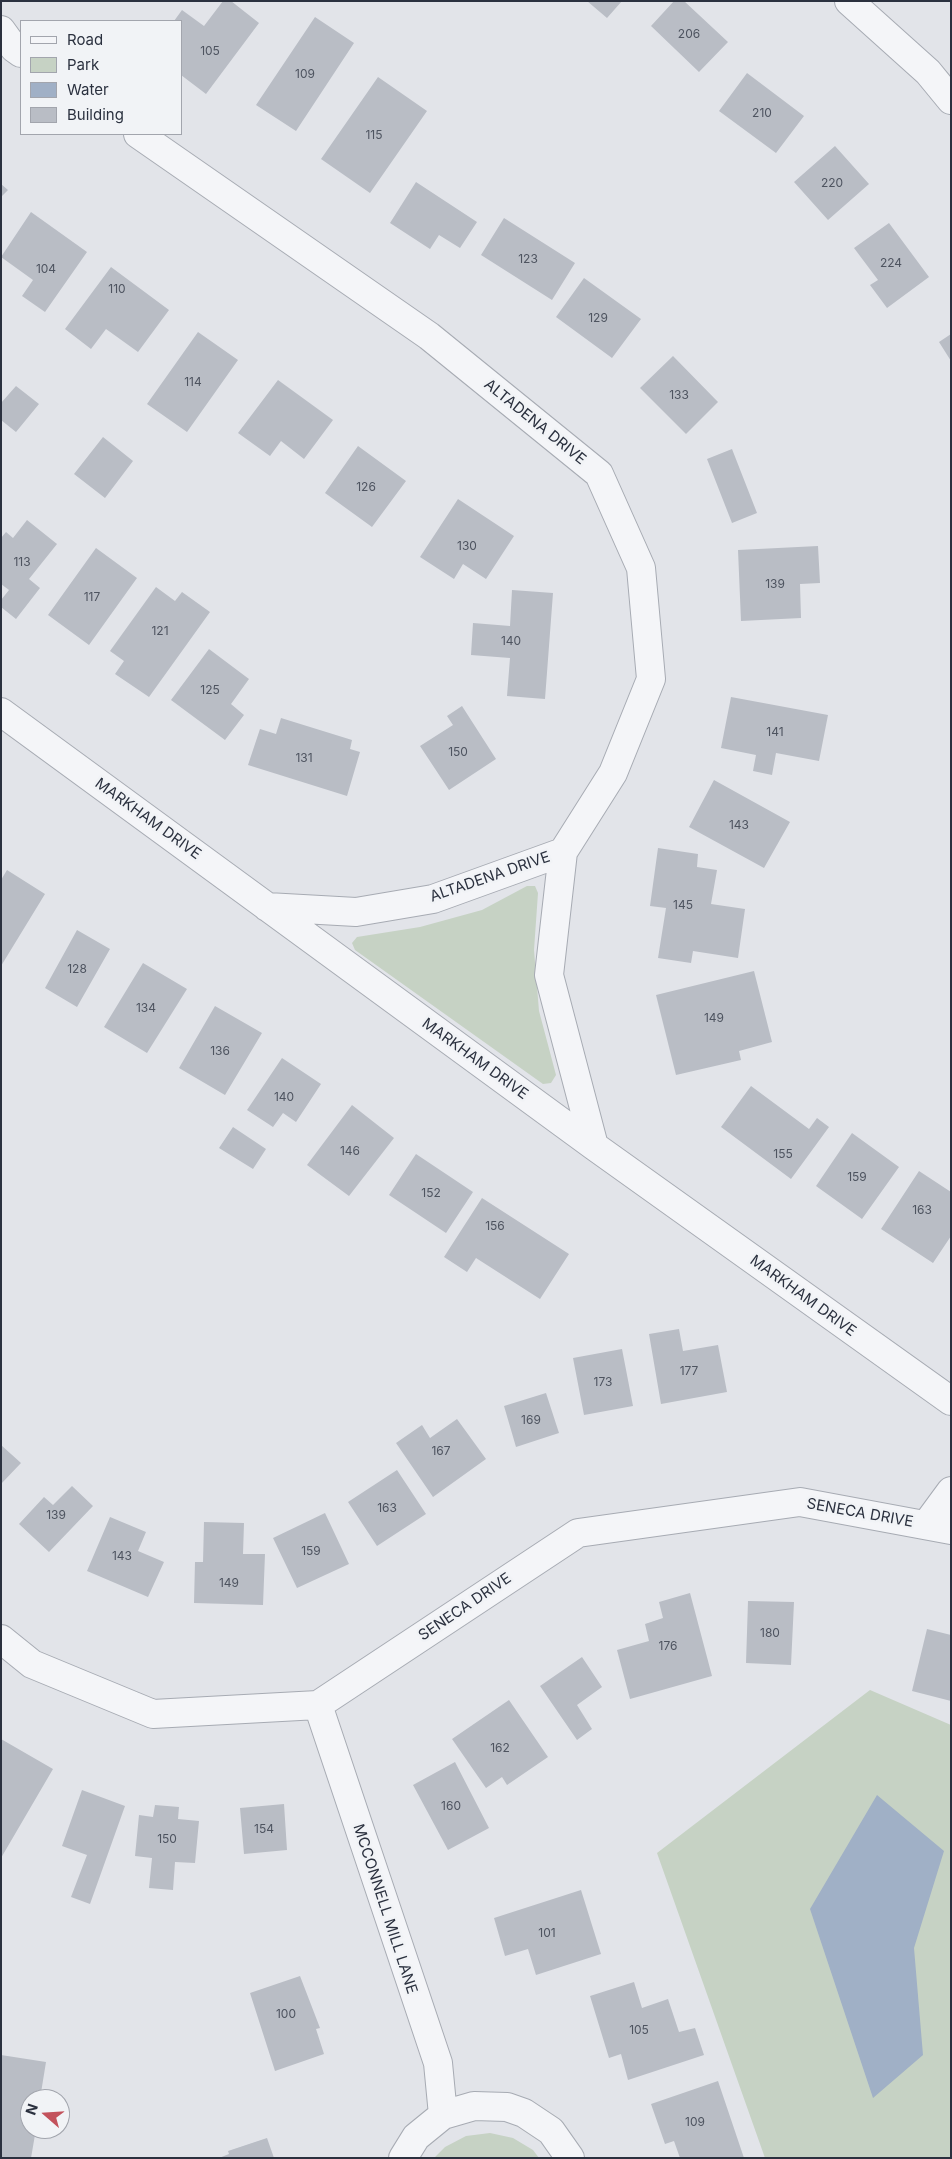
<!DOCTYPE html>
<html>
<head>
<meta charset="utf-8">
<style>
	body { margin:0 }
	#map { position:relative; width:952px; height:2159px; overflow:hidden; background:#e2e4e9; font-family:Inter,sans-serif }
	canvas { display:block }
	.frame { position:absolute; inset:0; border:2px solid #2b313f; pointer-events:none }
	.legend { position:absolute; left:20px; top:20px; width:162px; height:115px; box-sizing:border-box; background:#f1f3f6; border:1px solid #a2a5ad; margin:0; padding:6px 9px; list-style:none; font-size:15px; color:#2b313f }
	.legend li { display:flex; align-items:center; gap:10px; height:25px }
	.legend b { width:25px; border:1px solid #a2a5ad }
	.north { position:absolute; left:20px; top:2089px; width:50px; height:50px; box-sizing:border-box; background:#f1f3f6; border:1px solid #a2a5ad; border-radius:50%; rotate:289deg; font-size:14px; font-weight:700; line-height:20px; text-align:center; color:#2b313f }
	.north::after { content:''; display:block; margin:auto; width:18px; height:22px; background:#c3525c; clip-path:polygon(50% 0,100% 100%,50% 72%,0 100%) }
</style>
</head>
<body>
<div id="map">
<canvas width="952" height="2159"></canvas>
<div class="frame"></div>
<ul class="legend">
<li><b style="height:6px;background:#f4f5f8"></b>Road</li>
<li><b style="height:14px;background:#c6d2c4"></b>Park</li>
<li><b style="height:14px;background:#a0b0c6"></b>Water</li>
<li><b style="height:14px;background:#b9bdc5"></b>Building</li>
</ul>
<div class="north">N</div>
</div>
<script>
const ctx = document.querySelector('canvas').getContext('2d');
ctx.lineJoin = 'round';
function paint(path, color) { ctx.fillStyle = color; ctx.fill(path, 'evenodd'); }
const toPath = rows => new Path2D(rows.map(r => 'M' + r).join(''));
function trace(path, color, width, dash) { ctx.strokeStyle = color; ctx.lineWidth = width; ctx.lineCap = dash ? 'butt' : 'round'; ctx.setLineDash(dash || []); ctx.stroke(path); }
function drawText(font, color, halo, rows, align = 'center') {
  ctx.font = font + ' Inter,sans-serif'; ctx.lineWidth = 5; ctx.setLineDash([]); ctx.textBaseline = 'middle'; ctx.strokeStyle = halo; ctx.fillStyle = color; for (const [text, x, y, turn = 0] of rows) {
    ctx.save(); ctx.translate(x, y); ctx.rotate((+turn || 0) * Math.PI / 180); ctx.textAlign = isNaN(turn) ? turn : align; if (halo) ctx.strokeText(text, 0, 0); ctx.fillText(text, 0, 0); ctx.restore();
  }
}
paint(toPath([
	[527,886,535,886,538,893,534,950,539,1011,556,1075,551,1083,543,1084,355,950,352,943,357,937,420,927,482,910],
	[870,1690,951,1725,951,2158,765,2158,657,1853],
	[490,2133,513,2138,533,2150,539,2158,434,2158,445,2147,466,2136]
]), '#c6d2c4');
paint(toPath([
	[877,1795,944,1851,914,1948,923,2055,873,2098,810,1909]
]), '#a0b0c6');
paint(toPath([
	[223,1,231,1,259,23,206,94,181,75,181,21,174,21,182,10,204,26],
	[587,1,622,1,607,18],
	[674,1,684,1,728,42,699,72,651,26],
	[315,17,354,43,296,131,256,105],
	[747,73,804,116,776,153,719,111],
	[378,77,427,111,370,193,321,159],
	[835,146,869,184,828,220,794,182],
	[416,182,477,222,460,248,439,235,430,249,390,223],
	[1,184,8,190,1,197],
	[31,212,87,252,45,312,22,296,33,280,1,257],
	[504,218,575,263,552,300,481,255],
	[889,223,929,277,887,308,870,285,878,280,854,248],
	[111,267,169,310,138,352,106,329,91,349,65,329],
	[584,278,641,319,612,358,556,317],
	[198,332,238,360,187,432,147,404],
	[951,334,951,361,939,342],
	[673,356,718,402,686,434,640,388],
	[278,380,333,420,304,459,281,441,270,456,238,433],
	[16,386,39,404,16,432,1,420,1,403],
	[103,437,133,461,105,498,74,474],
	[358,446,406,481,372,527,325,493],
	[732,449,757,513,732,523,707,459],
	[458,499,514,536,486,579,463,564,454,579,420,557],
	[27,520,57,544,29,579,40,588,16,619,1,607,1,600,9,590,1,584,1,538,6,532,13,538],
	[818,546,820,583,800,584,801,618,741,621,738,550],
	[96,548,137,578,89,645,48,615],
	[156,587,175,601,182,592,210,612,149,697,115,674,124,661,110,651],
	[512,590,553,593,545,699,507,696,510,658,471,655,473,623,510,626],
	[209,649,249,679,231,704,244,715,225,740,171,700],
	[731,697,828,715,819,761,776,753,772,775,753,771,756,755,721,748],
	[462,706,496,759,449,790,420,746,453,725,447,716],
	[281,718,352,740,350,749,360,752,347,796,248,765,260,729,276,734],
	[714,780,790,822,764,868,689,827],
	[658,848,698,854,697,867,717,870,711,904,745,909,738,958,693,951,691,963,658,958,666,908,650,906],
	[7,870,45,894,1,966,1,880],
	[77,930,110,949,77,1007,45,988],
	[143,963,187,989,147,1053,104,1027],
	[754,971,772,1042,739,1051,741,1060,676,1075,656,995],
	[215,1006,262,1033,225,1095,179,1068],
	[282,1058,321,1084,296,1122,283,1113,273,1127,247,1110],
	[751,1086,809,1129,817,1118,829,1127,791,1179,721,1127],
	[352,1105,394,1138,349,1196,307,1165],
	[233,1127,266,1149,253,1169,219,1148],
	[852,1133,899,1167,862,1219,816,1186],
	[416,1154,473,1192,446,1233,389,1195],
	[919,1171,951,1192,951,1236,933,1263,881,1229],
	[482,1198,569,1254,540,1299,476,1258,467,1272,444,1257],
	[679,1329,683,1351,718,1345,727,1392,661,1404,649,1334],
	[622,1349,633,1406,584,1415,573,1358],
	[546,1393,559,1433,516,1447,504,1406],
	[457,1419,486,1459,433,1497,396,1443,422,1425,430,1438],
	[1,1445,21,1463,1,1484],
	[397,1470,426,1514,377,1546,348,1502],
	[72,1486,93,1506,49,1552,19,1524,44,1497,53,1505],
	[325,1513,349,1564,297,1588,273,1538],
	[110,1517,146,1532,138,1551,164,1562,148,1597,87,1571],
	[204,1522,244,1523,243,1554,265,1554,263,1605,194,1603,195,1562,203,1562],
	[690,1593,712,1676,630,1699,617,1650,649,1641,645,1624,663,1618,659,1602],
	[748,1601,794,1602,791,1665,746,1663],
	[927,1629,951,1635,951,1701,912,1691],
	[582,1657,602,1687,577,1705,592,1729,577,1740,540,1686],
	[509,1700,548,1757,507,1785,502,1777,486,1788,452,1739],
	[1,1739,53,1769,1,1858],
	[455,1762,489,1828,448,1850,413,1785],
	[82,1790,125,1806,90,1904,71,1897,87,1855,62,1846],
	[284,1804,287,1850,244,1854,240,1808],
	[155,1805,179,1807,178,1819,199,1821,195,1863,175,1862,173,1890,149,1888,152,1858,135,1856,139,1815,153,1817],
	[581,1890,601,1954,536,1975,528,1949,505,1956,494,1918],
	[300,1976,320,2028,316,2029,324,2054,275,2071,250,1993],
	[634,1982,642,2008,668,1999,679,2032,695,2028,704,2055,628,2080,621,2054,609,2058,590,1996],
	[1,2055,46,2062,40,2099,30,2099,30,2129,36,2129,31,2158,1,2158],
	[718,2081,744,2158,680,2158,674,2141,665,2144,651,2104],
	[267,2138,274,2158,219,2158,229,2154,228,2151]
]), '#b9bdc5');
const minor = toPath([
	[849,1,928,72,951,100],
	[1,30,14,48,21,53],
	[138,134,429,336,599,474,641,568,651,679,613,773,563,852,433,899,356,912,267,907],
	[1,712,594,1146,951,1401],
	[563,852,549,975,594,1146],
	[926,1525,951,1491],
	[1,1639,32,1664,153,1714,318,1705,578,1533,800,1502,951,1530],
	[318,1705,438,2063,443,2115],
	[403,2158,416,2137,443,2115,474,2106,507,2107,524,2113,551,2131,570,2158]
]);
trace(minor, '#a7abb3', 30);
trace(minor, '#f4f5f8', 28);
drawText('12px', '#4e5460', null, [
	["206",689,34],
	["105",210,51],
	["109",305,74],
	["210",762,113],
	["115",374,135],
	["220",832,183],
	["123",528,259],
	["224",891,263],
	["104",46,269],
	["110",117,289],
	["129",598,318],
	["114",193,382],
	["133",679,395],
	["126",366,487],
	["130",467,546],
	["113",22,562],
	["139",775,584],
	["117",92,597],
	["121",160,631],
	["140",511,641],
	["125",210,690],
	["141",775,732],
	["150",458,752],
	["131",304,758],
	["143",739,825],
	["145",683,905],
	["128",77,969],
	["134",146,1008],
	["149",714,1018],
	["136",220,1051],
	["140",284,1097],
	["146",350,1151],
	["155",783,1154],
	["159",857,1177],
	["152",431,1193],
	["163",922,1210],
	["156",495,1226],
	["177",689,1371],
	["173",603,1382],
	["169",531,1420],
	["167",441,1451],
	["163",387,1508],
	["139",56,1515],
	["159",311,1551],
	["143",122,1556],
	["149",229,1583],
	["180",770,1633],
	["176",668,1646],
	["162",500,1748],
	["160",451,1806],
	["154",264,1829],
	["150",167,1839],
	["101",547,1933],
	["100",286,2014],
	["105",639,2030],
	["109",695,2122]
]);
drawText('15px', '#2b313f', '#f1f3f6', [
	["ALTADENA DRIVE",535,422,39],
	["MARKHAM DRIVE",148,819,36],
	["ALTADENA DRIVE",490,877,-19],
	["MARKHAM DRIVE",475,1059,36],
	["MARKHAM DRIVE",803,1296,36],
	["SENECA DRIVE",860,1513,10],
	["SENECA DRIVE",465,1607,-34],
	["MCCONNELL MILL LANE",385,1909,72]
]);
</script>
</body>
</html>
